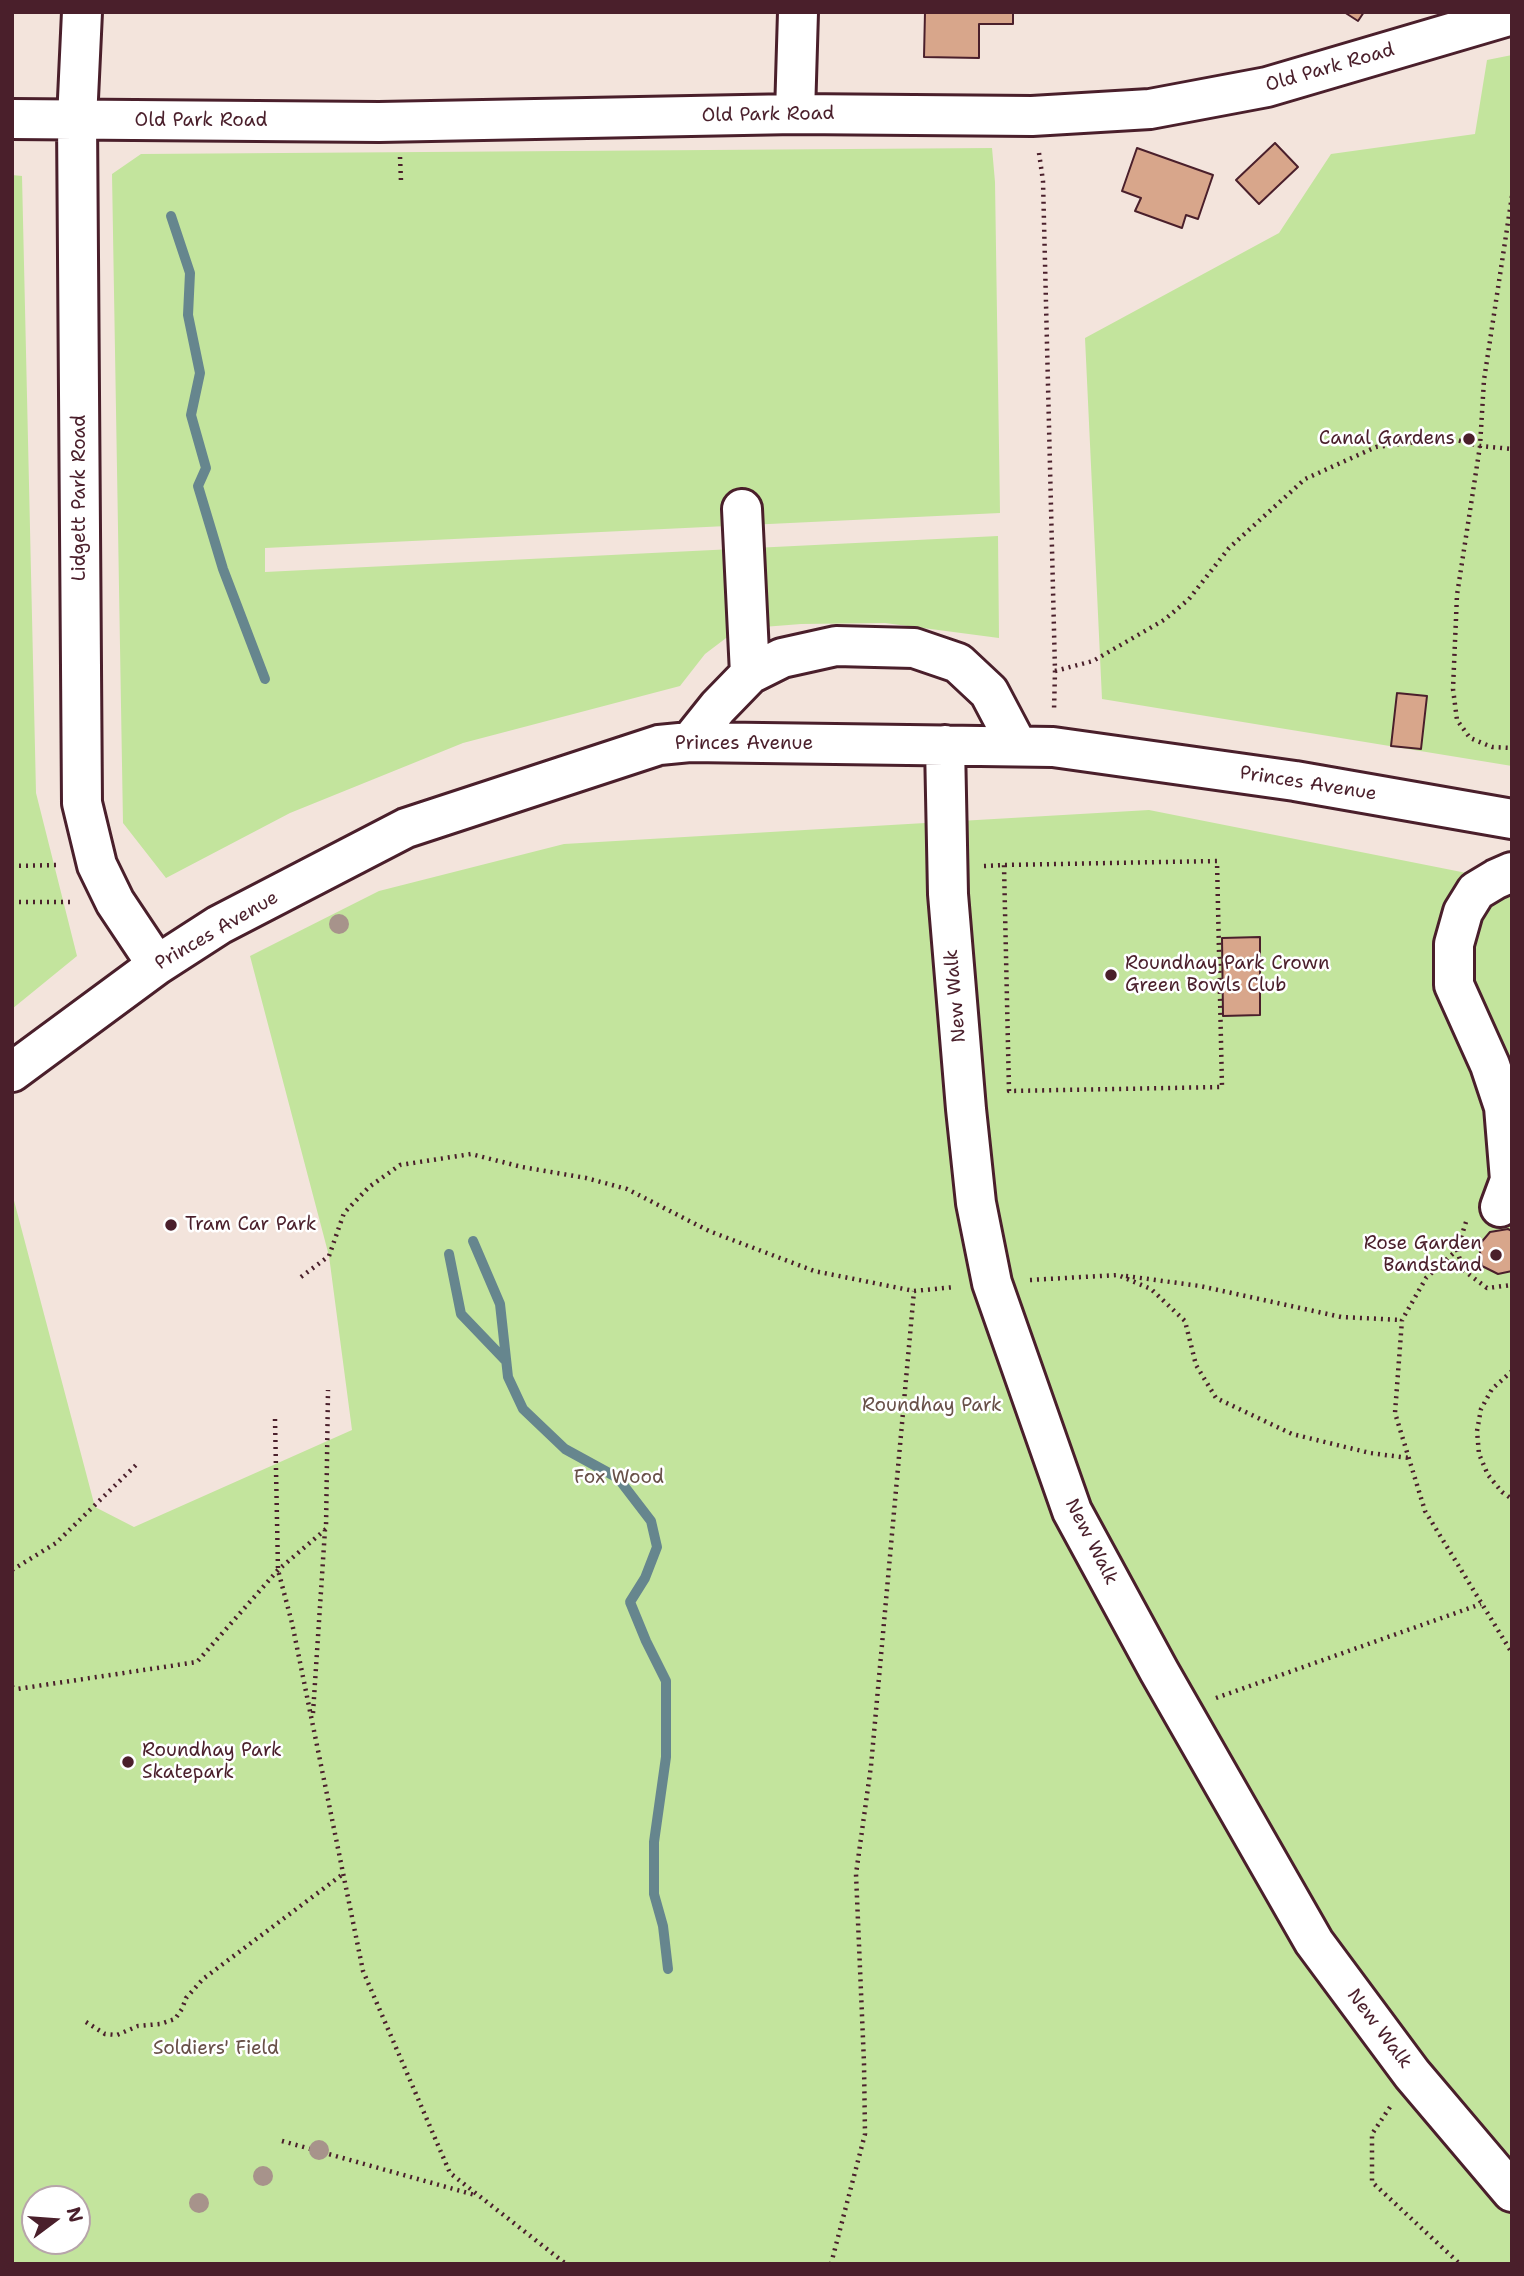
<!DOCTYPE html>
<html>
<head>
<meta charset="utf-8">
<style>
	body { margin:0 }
	#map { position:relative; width:1524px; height:2276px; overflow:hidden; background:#f3e4dc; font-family:"Shantell Sans",sans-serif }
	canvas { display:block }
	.frame { position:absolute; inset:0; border:14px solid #4a1f2b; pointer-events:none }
	.north { position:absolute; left:21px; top:2185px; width:70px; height:70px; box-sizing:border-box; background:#fff; border:2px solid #b7a5aa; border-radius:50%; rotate:74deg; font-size:19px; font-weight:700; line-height:28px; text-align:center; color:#4a1f2b }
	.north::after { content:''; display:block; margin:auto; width:24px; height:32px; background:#4a1f2b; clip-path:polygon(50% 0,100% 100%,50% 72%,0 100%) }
</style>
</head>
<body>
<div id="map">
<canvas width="1524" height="2276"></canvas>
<div class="frame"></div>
<div class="north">N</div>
</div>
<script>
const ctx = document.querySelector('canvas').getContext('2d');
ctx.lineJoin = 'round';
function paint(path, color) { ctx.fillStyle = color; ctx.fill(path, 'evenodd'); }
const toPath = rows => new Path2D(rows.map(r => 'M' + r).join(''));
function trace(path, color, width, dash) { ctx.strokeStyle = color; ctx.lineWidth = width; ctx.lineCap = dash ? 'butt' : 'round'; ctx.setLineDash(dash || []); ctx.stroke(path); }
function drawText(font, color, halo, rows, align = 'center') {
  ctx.font = font + ' "Shantell Sans",sans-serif'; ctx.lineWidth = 5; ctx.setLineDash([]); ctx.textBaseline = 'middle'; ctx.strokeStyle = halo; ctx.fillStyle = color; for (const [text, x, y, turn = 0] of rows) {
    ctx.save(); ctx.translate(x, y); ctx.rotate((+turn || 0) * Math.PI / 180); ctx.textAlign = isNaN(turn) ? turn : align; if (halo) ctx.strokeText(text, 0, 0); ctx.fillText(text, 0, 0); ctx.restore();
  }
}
paint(toPath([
	[1512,55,1512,766,1102,699,1085,338,1279,233,1331,154,1475,134,1487,60],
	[992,148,995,182,1000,513,265,548,265,572,998,536,999,638,885,623,801,624,738,629,705,654,680,686,463,743,290,813,166,878,123,823,112,174,141,154],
	[12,175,22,176,36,793,77,956,12,1009],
	[1149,810,1512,882,1512,2264,12,2264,12,1193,95,1507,134,1527,352,1430,329,1256,250,956,379,891,564,844],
	[35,2199,77,2199,77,2241,35,2241]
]), '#c3e49d');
trace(toPath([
	[171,216,190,273,188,315,200,373,191,415,206,468,198,486,223,569,265,679],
	[473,1241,500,1304,508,1377,523,1409,565,1449,618,1478,651,1521,657,1547,645,1578,630,1602,646,1641,666,1681,666,1757,654,1842,654,1894,663,1926,668,1969],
	[449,1254,461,1314,506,1361]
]), '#66868e', 10);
const building = toPath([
	[925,12,1013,12,1013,24,979,24,979,58,924,57,925,12],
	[1344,12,1364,12,1358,21,1344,12],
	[1275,143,1298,167,1259,204,1236,180,1275,143],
	[1137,148,1213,175,1198,219,1186,215,1182,228,1135,211,1141,198,1122,191,1137,148],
	[1397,693,1427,696,1421,749,1391,746,1397,693],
	[1260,937,1260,1015,1223,1016,1222,938,1260,937],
	[1508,1229,1512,1231,1512,1271,1498,1274,1482,1266,1479,1245,1490,1232,1508,1229]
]);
paint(building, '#d8a68b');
trace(building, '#4a1f2b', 2);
const minor = toPath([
	[82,12,77,120,82,803,97,865,115,902,157,965],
	[795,114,798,12],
	[12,119,379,122,795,114,1032,116,1150,109,1267,87,1512,15],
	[742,509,750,674],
	[690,742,718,707,750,674,782,658,836,646,914,648,958,663,989,692,1017,745],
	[945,745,948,894,966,1109,976,1203,992,1283,1072,1511,1159,1671,1314,1942,1412,2074,1512,2192],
	[12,1072,157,965,219,925,406,828,659,745,690,742,1053,747,1295,781,1512,819],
	[1500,1207,1510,1180,1504,1107,1490,1065,1454,985,1454,944,1463,912,1476,891,1496,879,1512,872]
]);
trace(minor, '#4a1f2b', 44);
trace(toPath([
	[1039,153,1043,181,1055,671,1054,711],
	[400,157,401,181],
	[1512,196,1484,380,1480,446,1457,595,1453,689,1457,720,1470,738,1492,747,1512,748],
	[1055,671,1093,661,1164,620,1189,599,1229,548,1305,479,1376,447,1449,438,1480,446,1512,449],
	[12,866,58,865],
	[984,866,1004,865,1217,861,1222,1087,1009,1091,1004,865],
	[12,902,72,902],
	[1466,1222,1457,1250,1426,1278,1402,1320,1395,1413,1425,1511,1512,1653],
	[1457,1250,1463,1270,1487,1288,1512,1285],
	[1126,1276,1200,1286,1341,1317,1402,1320],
	[301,1277,329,1256,344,1213,369,1187,400,1165,471,1154,522,1167,586,1178,627,1189,709,1231,814,1271,914,1291,955,1287],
	[1030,1280,1118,1275,1151,1289,1185,1321,1196,1365,1216,1398,1292,1434,1370,1453,1409,1458],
	[1512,1371,1492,1389,1481,1409,1477,1431,1479,1454,1488,1475,1502,1492,1512,1499],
	[275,1419,278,1570,292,1623,363,1971,450,2173,566,2264],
	[12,1570,56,1543,136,1465],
	[12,1687,17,1689,197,1662,278,1570,326,1529,328,1390],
	[1216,1698,1481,1604],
	[313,1713,325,1530],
	[86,2022,105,2034,117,2035,138,2026,160,2024,175,2019,182,2009,186,1998,203,1979,343,1874],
	[1390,2107,1372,2134,1372,2182,1460,2264],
	[282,2141,475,2195],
	[831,2264,865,2134,864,2063,856,1874,871,1766,914,1291]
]), '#4a1f2b', 4.5, [2, 5]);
trace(minor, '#fff', 38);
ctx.fillStyle = '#a7938b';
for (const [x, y] of [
	[339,924],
	[319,2150],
	[263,2176],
	[199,2203]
]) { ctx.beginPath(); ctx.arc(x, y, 10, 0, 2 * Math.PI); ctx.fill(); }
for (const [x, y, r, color] of [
	[1469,439,7,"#4a1f2b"],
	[1111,975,7,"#4a1f2b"],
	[171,1225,7,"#4a1f2b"],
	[1496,1255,7,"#4a1f2b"],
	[128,1762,7,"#4a1f2b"]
]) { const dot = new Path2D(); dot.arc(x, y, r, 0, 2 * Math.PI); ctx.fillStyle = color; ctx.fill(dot); trace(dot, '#fff', 2.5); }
drawText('19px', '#4a1f2b', '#fff', [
	["Old Park Road",1330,68,-16],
	["Old Park Road",768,115,-1],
	["Old Park Road",201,121],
	["Lidgett Park Road",80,498,-90],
	["Princes Avenue",744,744],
	["Princes Avenue",1308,784,9],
	["Princes Avenue",217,931,-30],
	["New Walk",956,996,-95],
	["New Walk",1091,1542,63],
	["New Walk",1379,2029,53]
]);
drawText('19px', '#4a1f2b', '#fff', [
	["Canal Gardens",1455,439,"right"],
	["Roundhay Park Crown",1125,964],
	["Green Bowls Club",1125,986],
	["Tram Car Park",185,1225],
	["Rose Garden",1482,1244,"right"],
	["Bandstand",1482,1266,"right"],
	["Roundhay Park",142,1751],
	["Skatepark",142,1773]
], 'left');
drawText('19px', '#685048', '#fff', [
	["Roundhay Park",932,1406],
	["Fox Wood",619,1478],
	["Soldiers' Field",216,2049]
]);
</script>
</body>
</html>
